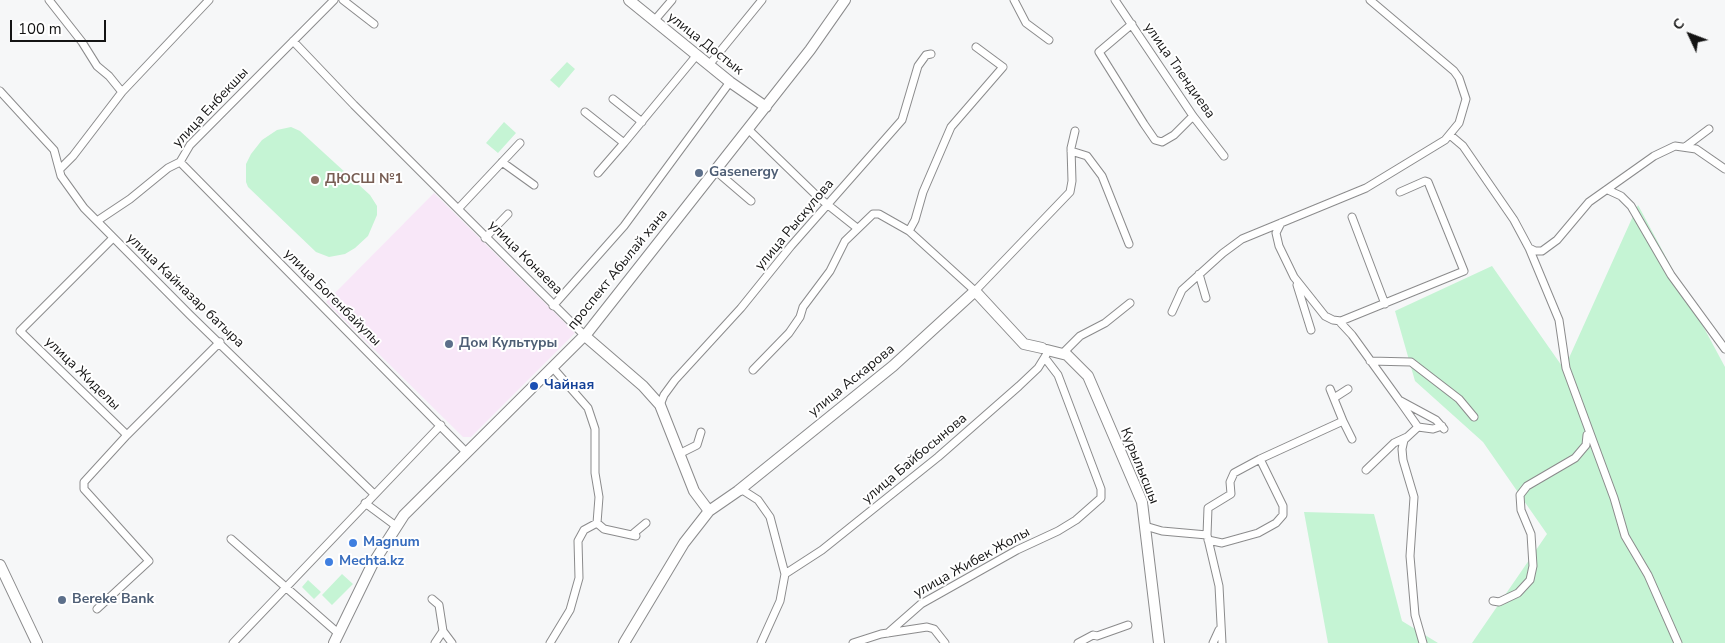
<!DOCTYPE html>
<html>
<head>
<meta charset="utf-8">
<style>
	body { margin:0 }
	#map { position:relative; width:1725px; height:643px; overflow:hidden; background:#f6f7f8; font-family:"Nunito Sans",sans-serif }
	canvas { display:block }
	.north { position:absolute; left:1665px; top:10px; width:50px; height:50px; -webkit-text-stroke:4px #fff; paint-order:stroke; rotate:313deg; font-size:14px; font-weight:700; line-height:20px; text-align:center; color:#141414 }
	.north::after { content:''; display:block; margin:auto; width:18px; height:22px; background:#141414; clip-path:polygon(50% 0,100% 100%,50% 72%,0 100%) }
	.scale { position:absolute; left:10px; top:20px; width:96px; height:22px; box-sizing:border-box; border:2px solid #141414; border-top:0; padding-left:6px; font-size:15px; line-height:18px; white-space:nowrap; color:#141414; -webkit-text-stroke:4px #fff; paint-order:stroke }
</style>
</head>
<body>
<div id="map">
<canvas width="1725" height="643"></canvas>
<div class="north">С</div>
<div class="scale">100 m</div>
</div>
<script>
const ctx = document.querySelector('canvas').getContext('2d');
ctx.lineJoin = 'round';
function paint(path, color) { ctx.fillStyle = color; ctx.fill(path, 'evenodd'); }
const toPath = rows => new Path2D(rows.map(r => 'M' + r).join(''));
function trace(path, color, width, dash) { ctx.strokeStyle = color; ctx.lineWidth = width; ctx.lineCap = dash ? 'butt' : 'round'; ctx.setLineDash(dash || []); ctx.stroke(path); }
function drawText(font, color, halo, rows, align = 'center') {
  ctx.font = font + ' "Nunito Sans",sans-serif'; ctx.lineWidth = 4; ctx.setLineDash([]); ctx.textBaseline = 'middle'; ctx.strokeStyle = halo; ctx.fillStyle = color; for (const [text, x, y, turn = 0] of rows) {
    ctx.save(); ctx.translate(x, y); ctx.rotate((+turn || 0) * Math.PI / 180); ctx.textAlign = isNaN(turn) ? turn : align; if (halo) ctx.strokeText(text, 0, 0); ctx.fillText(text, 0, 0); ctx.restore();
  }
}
paint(toPath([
	[434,193,575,333,471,437,463,437,326,302]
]), '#f8e7f8');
paint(toPath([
	[567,62,575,69,559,88,550,80],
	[504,122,516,133,498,153,486,143],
	[291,127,300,131,370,195,377,206,377,215,368,236,355,248,345,254,329,257,316,252,248,187,246,182,246,164,251,154,262,140,277,130],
	[1638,205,1725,367,1725,643,1472,643,1547,534,1483,442,1415,381,1395,311,1492,266,1564,369],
	[1304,512,1374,514,1402,621,1438,643,1328,643],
	[342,574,353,584,332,605,322,595],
	[308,580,321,592,314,599,302,587]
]), '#c5f4d4');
const street = toPath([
	[49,0,82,42,97,66,109,76,122,92],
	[343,0,374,24],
	[1014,0,1026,23,1049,40],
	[1115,0,1193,116,1224,156],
	[654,21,672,0],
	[1132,24,1099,52,1144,124,1155,140,1162,142,1174,135,1193,116],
	[293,41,354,105,585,336],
	[709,65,762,0],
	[0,91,54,150,61,176,84,208,190,315,374,494],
	[613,99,642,122],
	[585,112,624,143,696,56],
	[749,130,818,197,857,228],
	[1450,135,1463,146,1514,220,1529,248,1559,320,1566,368,1614,498,1625,536,1648,575,1678,643],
	[1685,147,1709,129],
	[1071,151,1087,156,1102,176,1129,244],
	[180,162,467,453],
	[502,162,534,185],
	[60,169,73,156,122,92,209,0],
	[716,171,751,201],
	[598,173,624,143],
	[1608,190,1621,196,1631,206,1671,275,1725,349],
	[458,209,520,143],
	[1352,217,1385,304],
	[97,221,130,199,168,168,180,162,190,145,334,0],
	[1281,223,1276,233,1279,246,1294,277,1325,316,1333,320,1341,321,1464,271,1428,182,1425,181,1400,192],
	[909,231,915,220,923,192,951,127,1003,67,976,47],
	[113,238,20,331,127,435],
	[485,238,508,214],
	[1529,248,1535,251,1542,251,1557,240,1589,202,1654,156,1675,146,1696,149,1725,169],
	[1199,274,1206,298],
	[1297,285,1311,330],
	[553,306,624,226,730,82],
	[1172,312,1182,290,1223,253,1242,239,1366,188,1445,140,1459,123,1466,99,1459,78,1454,71,1370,0],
	[1339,321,1352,335,1399,400,1436,420,1444,429],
	[1063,353,1080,336,1105,323,1130,303],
	[1370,361,1411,362,1459,399,1474,417],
	[753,370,789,333,800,317,803,307,830,271,845,241,873,214,879,214,909,231,975,291,1070,192,1072,181,1071,148,1075,131],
	[1334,398,1348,389],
	[1399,400,1418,427,1404,440,1402,449,1403,460,1414,497,1410,556,1415,615,1423,643],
	[660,405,664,395,675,380,741,308,791,246,902,120,918,66,926,55,931,54],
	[1343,421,1352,439],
	[1418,427,1433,429,1442,426],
	[679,454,697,445,701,432],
	[1366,470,1394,443,1407,437],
	[738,491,744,491,758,500,770,517,785,574,780,601,761,643],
	[365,503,396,526],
	[597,523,604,529,636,536],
	[1145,526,1162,531,1207,535],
	[634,533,646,523],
	[231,539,339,634],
	[1208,540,1222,543,1258,533,1276,523,1283,515,1283,506,1260,459],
	[785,574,822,550,938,457,1019,386,1038,368,1046,355],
	[432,599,439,605,443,631],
	[1493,601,1499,602,1518,593,1530,580,1533,566,1531,534,1521,510,1520,495,1527,486,1575,458,1586,445,1587,435],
	[97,609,149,561,84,489,84,482,127,435,220,342],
	[443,631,452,643],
	[888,633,921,604,1017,550,1058,531,1076,520,1101,498,1101,489,1058,375,1045,358],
	[233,643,441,425],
	[435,643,443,631],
	[550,643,570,610,579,578,578,541,584,530,597,523,599,497,595,473,595,429,588,408,553,368],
	[853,643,881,634,927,627,934,629,945,643],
	[1078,643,1093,635,1097,636,1128,625],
	[1213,643,1219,630],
	[1222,643,1219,586,1207,535,1208,508,1231,494,1230,482,1234,473,1260,459,1343,421,1330,389]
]);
const secondary = toPath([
	[629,0,730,82,766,107],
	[585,336,643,386,660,405,694,491,709,511],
	[1047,350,1067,355,1088,376,1142,502,1159,643],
	[0,565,37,643],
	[334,643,372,565,404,515,588,332,810,50,845,0],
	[624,643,684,543,709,511,738,491,893,366,975,291,1024,344,1042,348]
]);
trace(street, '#8b8b8c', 9);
trace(secondary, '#8b8b8c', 12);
trace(street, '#fff', 7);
trace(secondary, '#fff', 10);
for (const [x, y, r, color] of [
	[699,173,5,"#5c6f8a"],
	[315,180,5,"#8d6e63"],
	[449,344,5,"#5c6f8a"],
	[534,386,5,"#1a4fb4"],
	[353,543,5,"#3f7fe0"],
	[329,562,5,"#3f7fe0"],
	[62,600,5,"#5c6f8a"]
]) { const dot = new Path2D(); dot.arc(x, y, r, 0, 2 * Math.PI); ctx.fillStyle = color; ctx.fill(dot); trace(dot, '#fff', 2); }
drawText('14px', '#141414', '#fff', [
	["улица Достык",705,44,38],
	["улица Тлендиева",1179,71,55],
	["улица Енбекшы",211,108,-47],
	["улица Рыскулова",795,225,-50],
	["улица Конаева",525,258,45],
	["проспект Абылай хана",618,270,-51],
	["улица Кайназар батыра",185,291,44],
	["улица Богенбайулы",332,298,45],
	["улица Жиделы",82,374,44],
	["улица Аскарова",852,381,-39],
	["улица Байбосынова",915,459,-40],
	["Курылысшы",1139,466,68],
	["улица Жибек Жолы",972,563,-29]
]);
drawText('bold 14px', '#4e5e75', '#fff', [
	["Gasenergy",709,173],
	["Дом Культуры",459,344],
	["Bereke Bank",72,600]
], 'left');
drawText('bold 14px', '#785e54', '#fff', [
	["ДЮСШ №1",325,180]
], 'left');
drawText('bold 14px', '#164399', '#fff', [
	["Чайная",544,386]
], 'left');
drawText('bold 14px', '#366cbe', '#fff', [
	["Magnum",363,543],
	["Mechta.kz",339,562]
], 'left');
</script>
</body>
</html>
